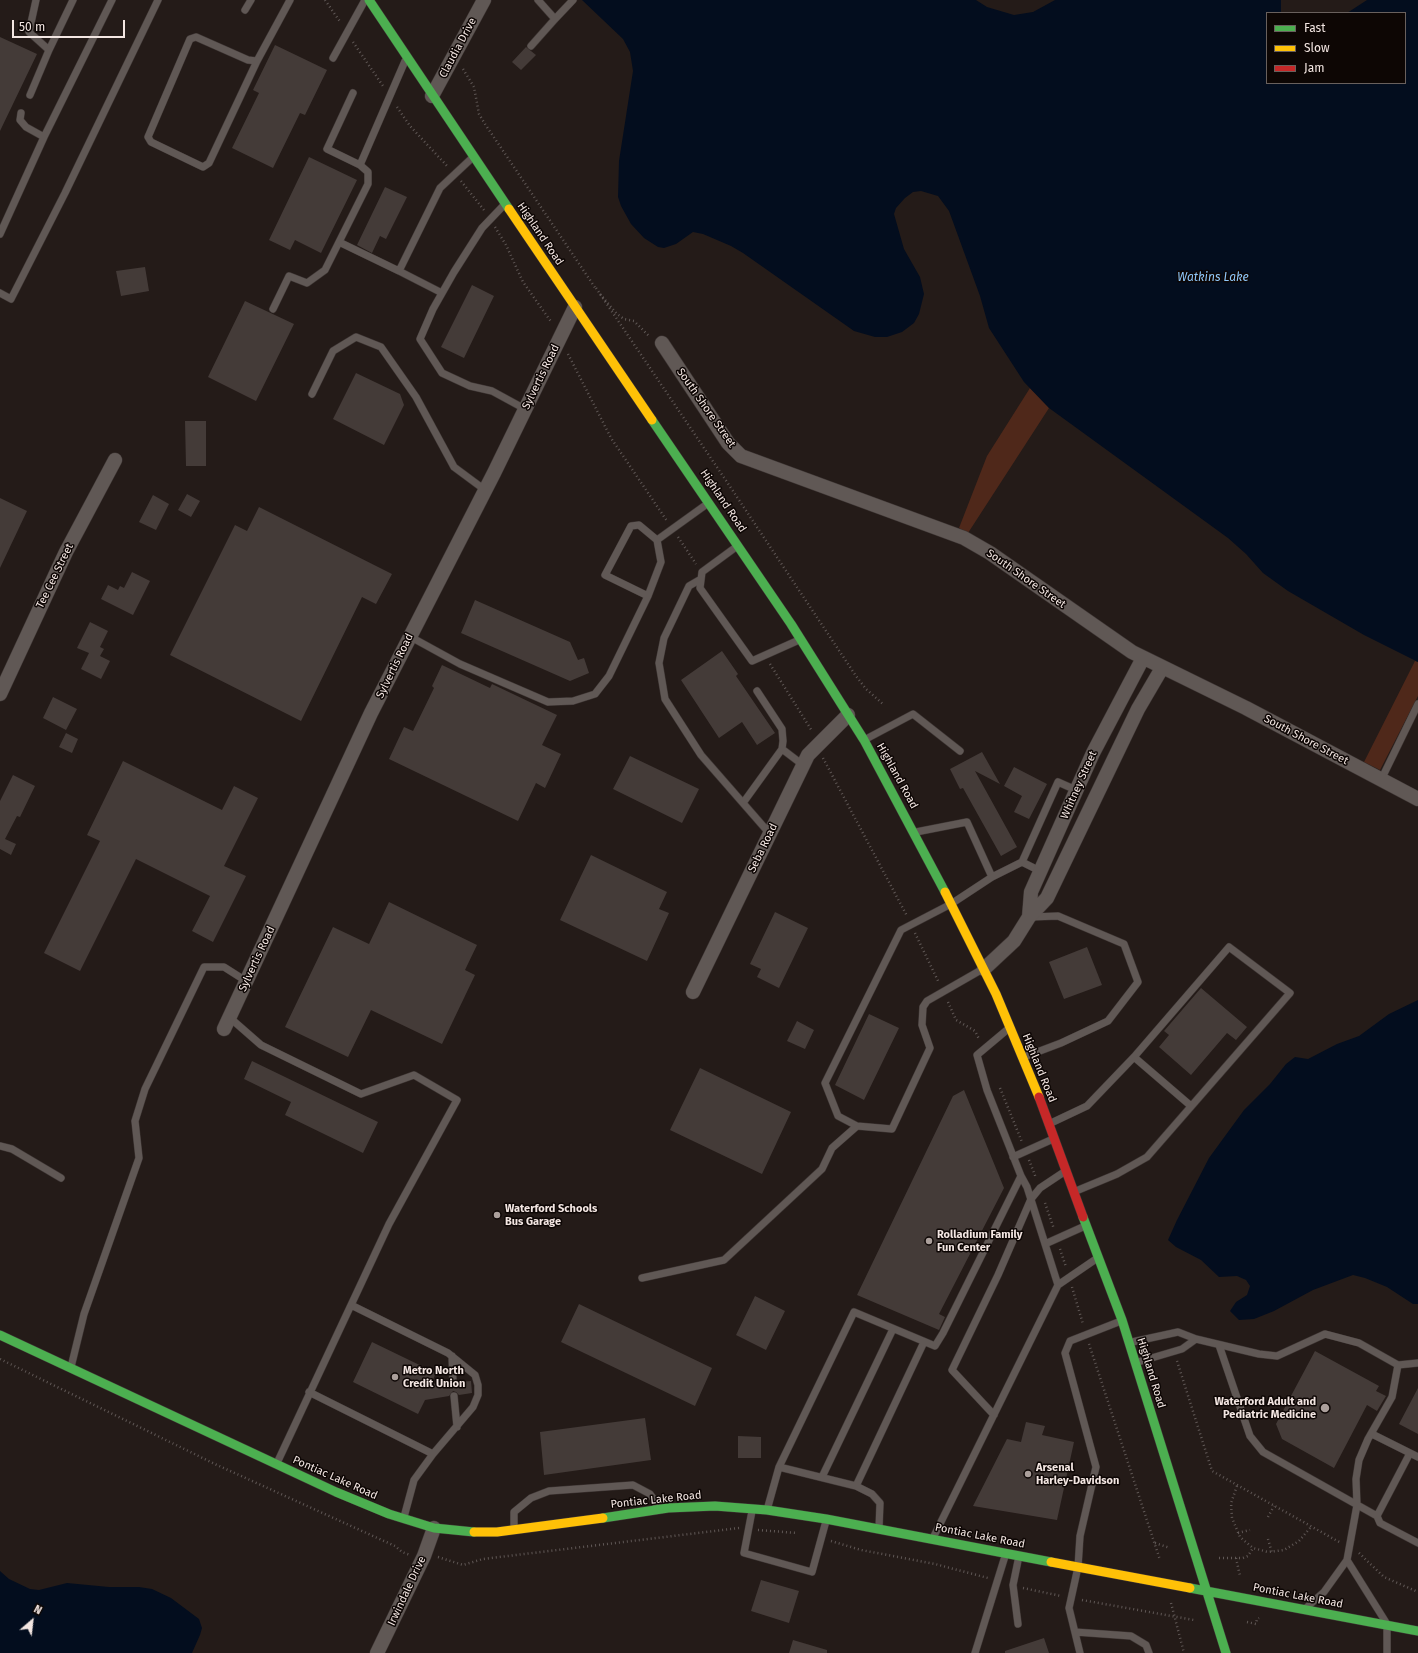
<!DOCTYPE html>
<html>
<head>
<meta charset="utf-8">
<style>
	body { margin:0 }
	#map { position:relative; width:1418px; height:1653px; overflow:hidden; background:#241b18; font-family:"Fira Sans",sans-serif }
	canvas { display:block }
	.legend { position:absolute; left:1266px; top:12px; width:140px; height:72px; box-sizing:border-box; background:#0d0604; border:1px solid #69605d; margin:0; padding:5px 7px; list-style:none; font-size:12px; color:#f3e6e2 }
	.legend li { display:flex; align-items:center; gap:8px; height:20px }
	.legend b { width:20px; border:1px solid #69605d }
	.north { position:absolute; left:12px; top:1601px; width:40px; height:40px; -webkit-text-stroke:3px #0d0604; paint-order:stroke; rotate:28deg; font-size:11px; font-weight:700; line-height:16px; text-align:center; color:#f3e6e2 }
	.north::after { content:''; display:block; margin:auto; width:14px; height:18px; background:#f3e6e2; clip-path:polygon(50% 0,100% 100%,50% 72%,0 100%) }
	.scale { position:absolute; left:12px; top:20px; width:113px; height:18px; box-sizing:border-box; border:2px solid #f3e6e2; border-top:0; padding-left:5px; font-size:12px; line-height:14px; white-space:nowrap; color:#f3e6e2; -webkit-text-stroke:3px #0d0604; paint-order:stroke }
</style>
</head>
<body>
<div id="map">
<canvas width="1418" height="1653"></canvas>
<ul class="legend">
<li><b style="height:5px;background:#4caf50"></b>Fast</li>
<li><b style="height:5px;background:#ffc107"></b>Slow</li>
<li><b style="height:5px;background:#c62828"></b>Jam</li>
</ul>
<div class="north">N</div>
<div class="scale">50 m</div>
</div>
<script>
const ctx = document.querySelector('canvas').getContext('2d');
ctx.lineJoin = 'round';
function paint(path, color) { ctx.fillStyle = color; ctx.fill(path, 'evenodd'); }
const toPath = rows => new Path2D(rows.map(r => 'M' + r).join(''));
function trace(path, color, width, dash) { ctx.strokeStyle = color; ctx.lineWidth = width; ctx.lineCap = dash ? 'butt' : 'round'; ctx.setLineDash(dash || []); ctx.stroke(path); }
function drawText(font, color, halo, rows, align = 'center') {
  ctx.font = font + ' "Fira Sans",sans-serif'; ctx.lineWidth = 3; ctx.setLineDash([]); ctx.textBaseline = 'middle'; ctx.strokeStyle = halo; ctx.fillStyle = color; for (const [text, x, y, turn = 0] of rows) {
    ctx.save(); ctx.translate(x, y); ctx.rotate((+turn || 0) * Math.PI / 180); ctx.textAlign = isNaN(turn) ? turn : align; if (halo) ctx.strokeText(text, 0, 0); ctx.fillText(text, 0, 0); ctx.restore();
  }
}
paint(toPath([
	[1030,388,1049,408,968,533,959,528,987,456],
	[1415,661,1418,662,1418,696,1380,770,1364,762]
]), '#4f281a');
paint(toPath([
	[582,0,976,0,987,7,1014,15,1033,12,1055,0,1281,0,1281,13,1267,13,1267,83,1405,83,1405,13,1347,13,1367,0,1418,0,1418,662,1364,635,1288,591,1263,573,1246,554,1228,538,1049,408,1024,382,989,328,980,296,949,211,938,196,921,191,913,192,905,198,896,208,894,214,904,249,920,277,924,294,919,314,914,323,902,332,887,337,875,337,854,331,743,253,731,246,703,234,693,232,676,244,664,248,658,247,644,238,631,224,621,206,618,197,619,161,633,71,630,52,623,39],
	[1418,1000,1418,1304,1413,1304,1387,1287,1365,1278,1353,1275,1313,1290,1274,1311,1254,1319,1239,1320,1230,1311,1236,1302,1247,1295,1250,1286,1246,1280,1237,1276,1219,1277,1201,1260,1176,1247,1168,1240,1177,1220,1209,1158,1244,1110,1270,1084,1286,1064,1295,1057,1308,1059,1337,1044,1359,1036,1389,1014],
	[0,1571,9,1579,30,1589,39,1590,67,1583,109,1587,139,1587,152,1589,171,1598,199,1619,202,1628,200,1635,192,1653,0,1653]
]), '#030d1e');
paint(toPath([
	[0,37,37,54,0,131],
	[275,45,327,70,305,115,300,113,273,168,232,148,259,93,253,90],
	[526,47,536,55,521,70,512,62],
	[309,157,357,180,321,253,295,240,290,250,269,240],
	[385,187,407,197,386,239,380,236,372,253,357,245],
	[145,267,149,291,121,296,116,271],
	[472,285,494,296,464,358,441,347],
	[245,301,294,324,256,401,208,377],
	[356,373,400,394,404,405,384,445,333,419],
	[185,421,206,421,206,466,186,466],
	[187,494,200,501,191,517,178,510],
	[153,495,169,504,156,530,139,522],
	[0,498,27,511,0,568],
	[259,507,392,574,376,604,362,597,301,721,170,655,235,525,247,531],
	[132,572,150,581,133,615,101,599,108,585,118,590,120,586,124,588],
	[475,600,570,642,578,660,584,658,589,673,570,681,461,633],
	[90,622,108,631,100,647,104,649,100,656,110,661,101,679,81,669,89,653,77,648],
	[722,651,738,674,736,676,775,733,757,745,742,722,719,738,681,680],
	[442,665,490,688,492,684,557,715,542,745,561,754,545,788,536,783,518,821,389,759,404,727,413,731,434,688,432,686],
	[53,697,77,709,66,730,43,718],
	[66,733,78,739,72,753,59,747],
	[982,752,1000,784,975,771,1017,847,1001,856,963,788,960,789,950,769],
	[630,756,699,789,682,823,613,789],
	[123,761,222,810,234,786,258,798,224,866,246,876,213,942,192,931,210,896,136,859,80,971,44,953,100,841,87,835],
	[1014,767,1047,784,1029,819,1014,812,1022,796,1004,786],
	[13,775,35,786,20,817,17,816,5,839,16,844,11,855,0,849,0,801],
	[591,855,667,892,659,909,669,913,647,961,560,920],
	[389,902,477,945,465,970,475,975,442,1044,371,1010,348,1057,285,1027,333,927,369,944],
	[775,912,808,928,779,988,757,977,761,969,750,964],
	[1087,947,1102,985,1064,999,1049,962],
	[1201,988,1247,1027,1236,1040,1227,1033,1191,1075,1159,1047,1169,1035,1164,1031],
	[869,1014,899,1028,864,1100,835,1085],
	[797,1021,814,1030,805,1049,787,1041],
	[252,1061,378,1122,363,1153,285,1115,291,1102,244,1079],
	[700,1068,791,1112,762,1174,670,1130],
	[964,1090,1004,1188,939,1314,945,1317,939,1330,857,1295,953,1096],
	[755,1296,785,1311,766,1350,736,1335],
	[579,1304,712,1368,695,1406,561,1342],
	[372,1342,436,1373,431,1384,448,1382,450,1386,454,1387,458,1382,471,1381,472,1393,459,1395,456,1392,453,1391,449,1396,425,1400,418,1414,353,1382],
	[1315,1351,1379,1386,1376,1391,1386,1396,1377,1411,1367,1405,1334,1468,1282,1439,1276,1424],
	[1418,1388,1418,1434,1399,1424],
	[645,1418,651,1460,544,1475,540,1432],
	[1026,1422,1045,1426,1042,1435,1074,1442,1057,1520,973,1506,1007,1439,1021,1442],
	[738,1436,761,1437,761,1458,738,1458],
	[761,1580,799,1591,789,1623,751,1611],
	[1044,1638,1049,1653,1005,1653,1005,1651],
	[793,1640,827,1650,827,1653,789,1653]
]), '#443b38');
const lane = toPath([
	[245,10,251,0],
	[555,19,573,0],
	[531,46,555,19,538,0],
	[49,50,73,0],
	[333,58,365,0],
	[257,61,248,60,196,37,190,39,148,137,151,142,203,167,209,163,257,61,290,0],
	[353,93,327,149,360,165],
	[30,95,49,50,29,32,36,0],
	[44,137,112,0],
	[504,205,482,228,454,272,433,309,420,339,442,373,470,386,492,391,525,409],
	[0,234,44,137,26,127,20,120,21,113],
	[339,242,399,271],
	[0,293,11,299,65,193,158,0],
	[442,293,399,271,440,188,472,158],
	[273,309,289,276,307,283,325,270,368,184,368,172,360,165,405,61],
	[312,394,333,351,356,337,381,347,416,397,454,467,485,490],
	[736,547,702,572,700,588,752,661,799,640],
	[701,579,689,586,664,638,659,663,665,699,701,755,770,834],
	[648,596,605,575,631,526,639,525,657,540],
	[409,636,460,664,548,702,573,701,595,694,609,676,648,596,661,562,657,540,707,504],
	[866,739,913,714,960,751],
	[782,749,803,765],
	[1381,780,1418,704],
	[743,803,782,749,783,741,782,729,757,691],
	[916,832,967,822,992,877,1022,862,1040,871],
	[1022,862,1058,782,1076,790],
	[229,1017,261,1045,361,1094,414,1075,457,1100,389,1224,277,1463],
	[1024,1057,1061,1043,1108,1021,1138,982,1124,944,1058,916,1031,917],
	[1134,1057,1191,1106],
	[1051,1123,1087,1106,1134,1057,1229,947,1290,993,1147,1157,1117,1174,1076,1191],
	[857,1126,892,1129,930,1048,922,1025,923,1007,927,1001,981,970],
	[0,1146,12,1149,61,1178],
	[1013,1157,1053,1139],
	[1021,1176,1027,1187,1058,1285,1096,1259],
	[1045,1244,1085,1226],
	[642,1278,724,1260,822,1169,832,1148,857,1126,838,1116,825,1083,901,930,951,904,992,877],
	[351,1305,448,1353,475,1375,478,1385,478,1395,473,1407,433,1454],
	[1196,1339,1259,1354,1277,1356,1325,1334,1359,1343,1398,1365,1392,1397,1368,1439,1359,1460,1356,1479,1357,1505,1347,1560,1324,1592,1306,1608],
	[1132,1342,1178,1332,1196,1339,1182,1349,1138,1362],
	[1219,1345,1250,1436,1263,1452,1377,1516,1380,1523,1418,1543],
	[452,1356,453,1382],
	[1398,1365,1418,1363],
	[71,1367,84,1314,139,1158,135,1121,145,1089,204,967,224,967,246,981],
	[309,1392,433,1454,414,1480,404,1517],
	[454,1396,457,1427],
	[994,1415,952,1370,998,1275,1031,1199,1040,1188,1064,1172],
	[1372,1434,1410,1453],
	[779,1467,856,1486,872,1494,880,1503,879,1528],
	[822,1477,893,1329],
	[856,1486,924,1342],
	[767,1510,779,1467,854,1312,935,1346,943,1333,1021,1176,987,1090,977,1055,1008,1029],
	[752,1511,744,1553,812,1572,826,1521],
	[1377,1516,1410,1453,1418,1457],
	[514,1528,514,1512,531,1498,549,1491,633,1485,650,1494,655,1501,657,1510],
	[933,1538,1058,1285],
	[1347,1560,1387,1624,1387,1653],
	[1018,1624,1013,1585,1019,1556],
	[1075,1632,1131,1636,1146,1645,1149,1653],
	[975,1653,1006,1553],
	[1080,1653,1069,1608,1078,1567,1080,1536,1096,1467,1065,1353,1070,1341,1121,1321]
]);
const street = toPath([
	[432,96,484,0],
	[662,343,728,443,741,456,964,538,990,553,1132,652,1246,708,1418,799],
	[0,694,66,552,115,460],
	[1029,917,1031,892,1051,847,1093,753,1143,658],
	[984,969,1014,941,1029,917,1047,898,1138,709,1162,668],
	[693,992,808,755,848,715],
	[224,1029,371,713,494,473,575,307],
	[377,1653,424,1556,434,1528]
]);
const fast = toPath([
	[369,0,509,209],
	[652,420,791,624,864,740,945,892],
	[1083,1217,1122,1320,1226,1653],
	[0,1335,336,1492,389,1514,434,1528,474,1532],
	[603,1518,668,1508,715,1506,767,1510,826,1519,1051,1562],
	[1190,1588,1418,1631]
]);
const slow = toPath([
	[509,209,652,420],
	[945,892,996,994,1039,1097],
	[474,1532,497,1532,603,1518],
	[1051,1562,1190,1588]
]);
const jam = toPath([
	[1039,1097,1083,1217]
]);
trace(lane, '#3f3735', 8);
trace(street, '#3f3735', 15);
trace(fast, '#3f3735', 10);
trace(slow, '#3f3735', 10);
trace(jam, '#3f3735', 10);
trace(toPath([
	[325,0,341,23],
	[353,42,383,86],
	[463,69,474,87,479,114,485,124,596,289],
	[397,107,410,126,448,167],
	[461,181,484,210],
	[495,227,506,245,523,282,552,323],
	[596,288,729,485,856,676,866,689,884,705],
	[600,294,617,314,624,319,634,321,650,337],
	[568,354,611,438,667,521],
	[678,537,696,564],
	[770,664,812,731],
	[823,758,907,916],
	[915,933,939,983],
	[948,1002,956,1020,975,1031,979,1039],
	[1000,1088,1022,1142],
	[1029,1160,1036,1178],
	[1045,1203,1054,1229],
	[1060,1249,1066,1267],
	[1072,1287,1083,1324],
	[1089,1344,1160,1560],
	[0,1359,217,1465,395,1546,402,1552,410,1555],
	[1177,1361,1212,1471,1341,1543],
	[1237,1486,1231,1503,1232,1518,1240,1537,1253,1548,1268,1552,1284,1550,1299,1541,1311,1527],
	[1268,1517,1274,1506],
	[758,1530,797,1533],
	[1238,1533,1250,1530],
	[1268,1539,1272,1553],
	[831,1541,861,1550,935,1564,988,1578],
	[1155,1543,1170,1548],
	[1359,1553,1384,1577,1418,1592],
	[438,1557,463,1565,483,1559,739,1528],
	[1219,1558,1243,1558,1248,1556,1253,1548],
	[1236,1558,1240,1576],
	[1023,1588,1061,1596],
	[1082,1600,1194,1620],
	[1171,1603,1184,1653],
	[1247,1622,1256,1624,1257,1619,1259,1618]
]), '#605856', 2.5, [1, 3]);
trace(lane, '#605855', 7);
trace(street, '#605855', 14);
trace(fast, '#4caf50', 9);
trace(slow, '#ffc107', 9);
trace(jam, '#c62828', 9);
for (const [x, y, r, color] of [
	[497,1215,4,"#ab9f9b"],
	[929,1241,4,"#ab9f9b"],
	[395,1377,4,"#ab9f9b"],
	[1325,1408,5,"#ab9f9b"],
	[1028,1474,4,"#ab9f9b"]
]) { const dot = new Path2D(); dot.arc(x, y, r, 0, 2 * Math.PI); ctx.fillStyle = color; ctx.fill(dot); trace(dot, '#0d0604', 1.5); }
drawText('11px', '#f3e6e2', '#0d0604', [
	["Claudia Drive",458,48,-62],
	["Highland Road",540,234,56],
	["Sylvertis Road",541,377,-64],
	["South Shore Street",706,408,55],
	["Highland Road",723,501,56],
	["Tee Cee Street",55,576,-64],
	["South Shore Street",1026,579,35],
	["Sylvertis Road",395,666,-64],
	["South Shore Street",1306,740,28],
	["Highland Road",897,776,61],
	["Whitney Street",1079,785,-66],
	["Seba Road",763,848,-64],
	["Sylvertis Road",257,959,-65],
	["Highland Road",1039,1068,68],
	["Highland Road",1151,1373,73],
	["Pontiac Lake Road",335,1478,24],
	["Pontiac Lake Road",656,1500,-6],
	["Pontiac Lake Road",980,1536,11],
	["Irwindale Drive",407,1591,-65],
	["Pontiac Lake Road",1298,1596,11]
]);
drawText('bold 11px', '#f3e6e2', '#0d0604', [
	["Waterford Schools",505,1209],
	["Bus Garage",505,1222],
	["Rolladium Family",937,1235],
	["Fun Center",937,1248],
	["Metro North",403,1371],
	["Credit Union",403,1384],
	["Waterford Adult and",1316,1402,"right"],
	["Pediatric Medicine",1316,1415,"right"],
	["Arsenal",1036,1468],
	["Harley-Davidson",1036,1481]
], 'left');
drawText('italic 12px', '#90c8fb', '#0d0604', [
	["Watkins Lake",1213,278]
]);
</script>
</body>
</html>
